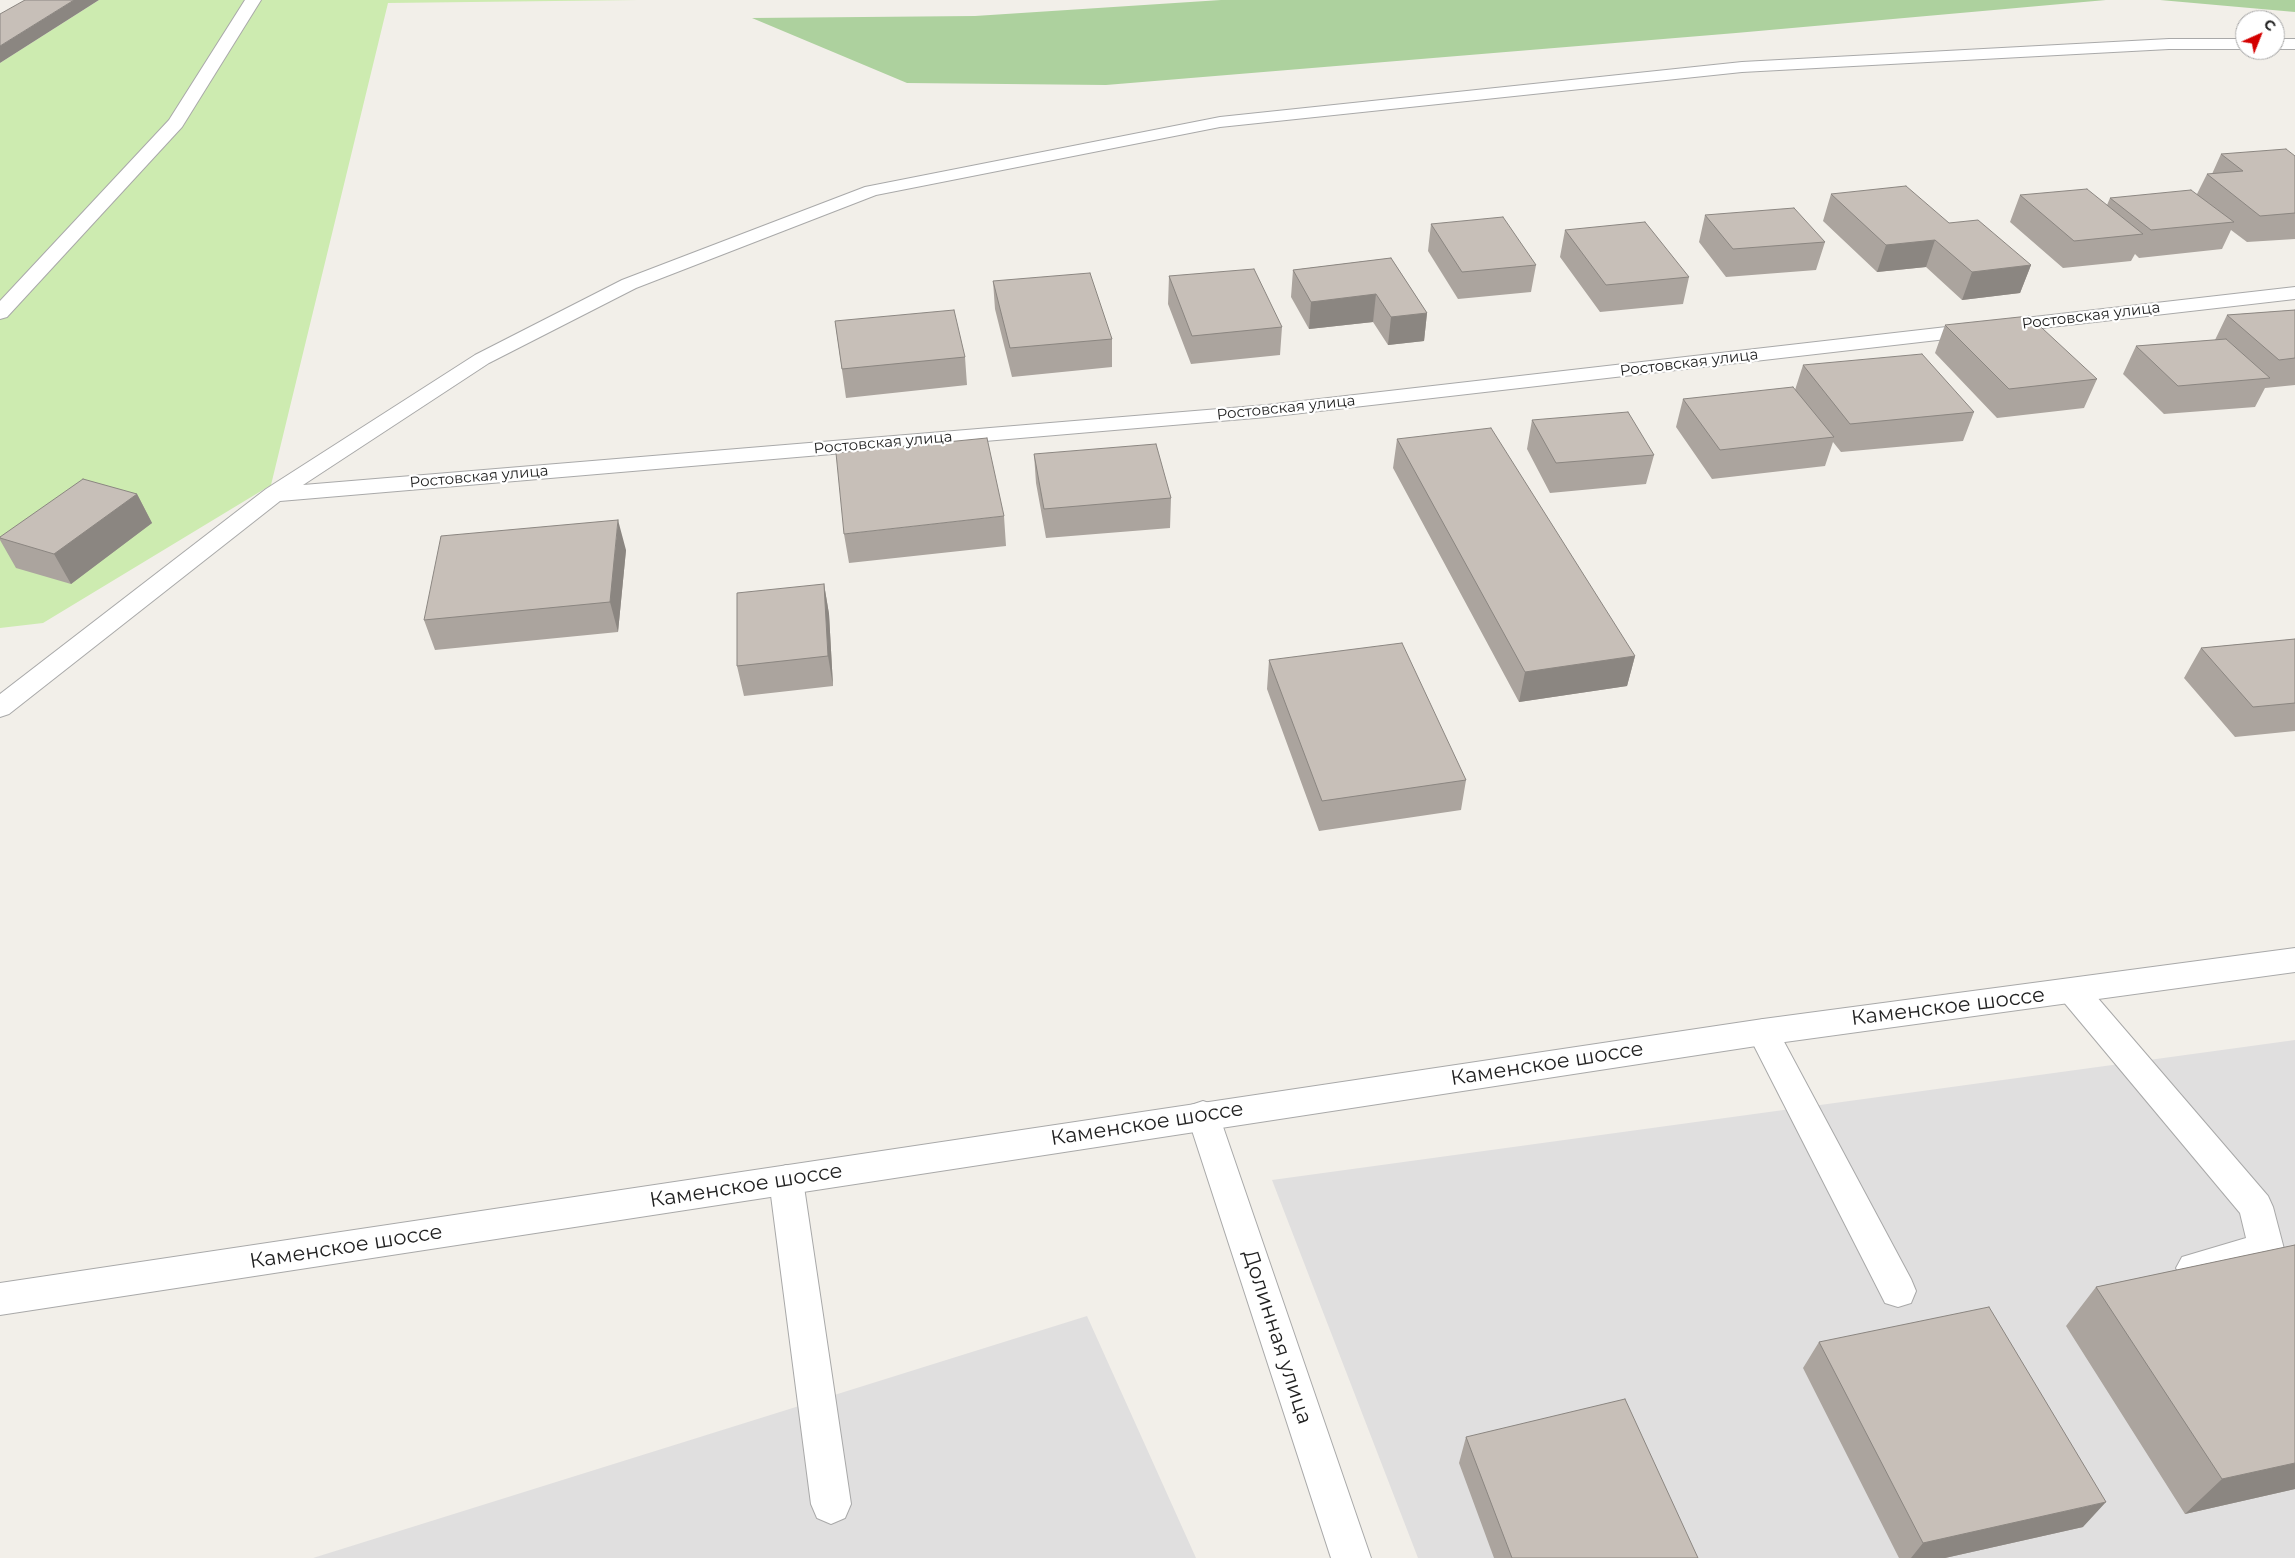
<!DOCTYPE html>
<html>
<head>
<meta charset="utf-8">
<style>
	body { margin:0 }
	#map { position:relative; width:2295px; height:1558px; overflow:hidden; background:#f2efe9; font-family:Montserrat,sans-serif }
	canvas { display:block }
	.north { position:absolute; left:2235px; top:10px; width:50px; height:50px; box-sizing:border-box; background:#fff; border:1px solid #a7a7a7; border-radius:50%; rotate:44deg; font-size:14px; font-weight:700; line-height:20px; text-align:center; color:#222 }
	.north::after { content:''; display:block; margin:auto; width:18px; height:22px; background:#d40000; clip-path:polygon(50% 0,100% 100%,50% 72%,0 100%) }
</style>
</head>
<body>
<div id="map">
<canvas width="2295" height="1558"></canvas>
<div class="north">С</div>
</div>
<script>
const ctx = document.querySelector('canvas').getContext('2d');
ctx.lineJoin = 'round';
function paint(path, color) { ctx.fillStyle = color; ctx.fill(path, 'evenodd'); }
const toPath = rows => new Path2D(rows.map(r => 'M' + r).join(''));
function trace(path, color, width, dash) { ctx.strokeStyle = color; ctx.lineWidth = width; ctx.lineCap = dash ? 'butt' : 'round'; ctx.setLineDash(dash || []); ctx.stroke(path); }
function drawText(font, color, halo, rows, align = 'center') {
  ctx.font = font + ' Montserrat,sans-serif'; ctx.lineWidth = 4.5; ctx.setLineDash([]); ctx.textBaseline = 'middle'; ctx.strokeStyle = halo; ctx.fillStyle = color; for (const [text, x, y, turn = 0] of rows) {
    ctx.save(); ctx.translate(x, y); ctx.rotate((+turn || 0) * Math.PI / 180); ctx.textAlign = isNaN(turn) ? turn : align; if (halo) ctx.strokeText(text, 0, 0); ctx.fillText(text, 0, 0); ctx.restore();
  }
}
paint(toPath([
	[2295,1040,2295,1558,1418,1558,1272,1180],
	[1087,1316,1196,1558,313,1558]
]), '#e0dfdf');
paint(toPath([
	[99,0,638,0,388,3,271,485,43,623,0,628,0,63]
]), '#cdebb0');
paint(toPath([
	[1221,0,2106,0,1736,33,1106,85,907,83,752,18,975,16],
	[2160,0,2295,0,2295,12]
]), '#add19e');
const service = toPath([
	[2073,979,2084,982,2268,1196,2273,1207,2284,1249,2278,1260,2194,1284,2182,1279,2176,1268,2182,1257,2246,1238,2240,1213,2062,1000,2058,991,2062,982,2073,979],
	[1763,1019,1774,1023,1911,1279,1916,1291,1911,1303,1898,1307,1885,1303,1747,1032,1752,1023,1763,1019],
	[786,1165,798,1170,803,1180,851,1504,845,1518,831,1524,817,1518,811,1504,769,1180,774,1170,786,1165]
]);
const minor = toPath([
	[245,0,261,0,182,127,7,317,0,319,0,301,169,120,245,0],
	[2169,39,2245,39,2245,49,2169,49,1742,72,1220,127,876,195,636,288,489,363,303,485,1267,405,2295,287,2295,299,1267,417,280,501,9,714,0,717,0,694,266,489,475,355,622,280,865,187,1220,117,1742,62,2169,39],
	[2275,39,2295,39,2295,49,2275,49,2275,39],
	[1203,1101,1215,1105,1219,1115,1371,1558,1331,1558,1187,1115,1191,1105,1203,1101]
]);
const tertiary = toPath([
	[2295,948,2295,972,1763,1045,0,1315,0,1283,1763,1019,2295,948]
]);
trace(service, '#a9a9a9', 2);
trace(minor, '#a9a9a9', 2);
trace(tertiary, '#a9a9a9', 2);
paint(service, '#fff');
paint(minor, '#fff');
paint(tertiary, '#fff');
paint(toPath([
	[2221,154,2295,156,2295,239,2247,242,2231,230,2222,249,2139,258,2135,254,2131,261,2063,268,2010,222,2020,195,2107,205,2110,198,2197,194,2207,174,2212,174],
	[1831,194,1949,223,2031,265,2020,293,1962,300,1926,267,1877,272,1823,221],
	[1705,215,1825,242,1816,270,1726,277,1699,242],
	[1431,224,1536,265,1531,292,1458,299,1428,251],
	[1565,230,1689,277,1683,304,1600,312,1560,257],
	[1391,258,1427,313,1424,341,1388,345,1373,322,1309,329,1291,297,1293,270],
	[1169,276,1282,327,1280,355,1191,364,1168,304],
	[993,281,1112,339,1112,367,1012,377,995,309],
	[2295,310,2295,385,2265,388,2255,407,2164,414,2123,374,2136,346,2215,340,2227,315],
	[835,321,965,357,967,385,846,398],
	[1945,325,2097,379,2084,408,1997,418,1935,353],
	[1803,365,1974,412,1963,441,1841,452,1833,442,1825,466,1712,479,1676,427,1683,399,1795,390],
	[1532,420,1654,455,1646,484,1550,493,1527,449],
	[1397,439,1635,656,1627,686,1519,702,1393,468],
	[1034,454,1171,498,1170,528,1046,538,1036,483],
	[137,494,152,523,71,584,16,568,0,540,0,537],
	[1004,516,1006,546,849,563,844,534],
	[626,550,618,632,435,650,424,620],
	[824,584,829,614,833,686,744,696,737,666],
	[2295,639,2295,731,2235,737,2184,678,2201,648],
	[1269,660,1466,780,1461,810,1319,831,1267,689],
	[2295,1245,2295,1489,2185,1514,2066,1326,2096,1287],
	[1819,1342,2083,1527,1945,1558,1899,1558,1803,1368],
	[1466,1437,1698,1558,1494,1558,1459,1463]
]), '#aba49e');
paint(toPath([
	[74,0,99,0,0,63,0,46],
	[1935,240,1926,267,1877,272,1886,245],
	[2031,265,2020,293,1962,300,1972,272],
	[1376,294,1373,322,1309,329,1311,302],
	[1427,313,1424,341,1388,345,1391,317],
	[137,494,152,523,71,584,54,554],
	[618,520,626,550,618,632,610,602],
	[824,584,829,614,833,686,828,656],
	[1635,656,1627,686,1519,702,1525,672],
	[2295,1463,2295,1489,2185,1514,2222,1479],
	[2106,1502,2083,1527,1945,1558,1911,1558,1923,1543]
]), '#8b8681');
const building = toPath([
	[25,0,74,0,0,46,0,14,25,0],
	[2286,149,2295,156,2295,213,2260,216,2207,174,2243,171,2221,154,2286,149],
	[1906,186,1949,223,1978,220,2031,265,1972,272,1935,240,1886,245,1831,194,1906,186],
	[2087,189,2143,234,2074,241,2020,195,2087,189],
	[2191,190,2234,222,2151,230,2110,198,2191,190],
	[1794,208,1825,242,1733,249,1705,215,1794,208],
	[1503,217,1536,265,1462,272,1431,224,1503,217],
	[1645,222,1689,277,1606,285,1565,230,1645,222],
	[1391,258,1427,313,1391,317,1376,294,1311,302,1293,270,1391,258],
	[1254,269,1282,327,1192,336,1169,276,1254,269],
	[1090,273,1112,339,1010,348,993,281,1090,273],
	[954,310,965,357,842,369,835,321,954,310],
	[2295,310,2295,358,2279,360,2227,315,2295,310],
	[2029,316,2097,379,2009,389,1945,325,2029,316],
	[2226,339,2270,378,2178,386,2136,346,2226,339],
	[1922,354,1974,412,1850,424,1803,365,1922,354],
	[1793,387,1834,437,1720,450,1683,399,1793,387],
	[1628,412,1654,455,1556,463,1532,420,1628,412],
	[1491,428,1635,656,1525,672,1397,439,1491,428],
	[987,438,1004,516,844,534,836,453,987,438],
	[1156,444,1171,498,1044,509,1034,454,1156,444],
	[83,479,137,494,54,554,0,538,0,537,83,479],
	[618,520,610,602,424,620,441,536,618,520],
	[824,584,828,656,737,666,737,593,824,584],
	[2295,639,2295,703,2253,707,2201,648,2295,639],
	[1402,643,1466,780,1322,801,1269,660,1402,643],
	[2295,1245,2295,1463,2222,1479,2096,1287,2295,1245],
	[1989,1307,2106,1502,1923,1543,1819,1342,1989,1307],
	[1625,1399,1698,1558,1512,1558,1466,1437,1625,1399]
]);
paint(building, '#c7bfb8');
trace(building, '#8b8681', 1);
drawText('15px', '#222', '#fff', [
	["Ростовская улица",2091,316,-7],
	["Ростовская улица",1689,363,-7],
	["Ростовская улица",1286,408,-6],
	["Ростовская улица",883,443,-5],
	["Ростовская улица",479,477,-5]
]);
drawText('21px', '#222', '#fff', [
	["Каменское шоссе",1948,1007,-7],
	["Каменское шоссе",1547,1064,-9],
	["Каменское шоссе",1147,1124,-9],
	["Каменское шоссе",746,1186,-9],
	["Каменское шоссе",346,1247,-9],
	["Долинная улица",1277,1337,72]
]);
</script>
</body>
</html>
